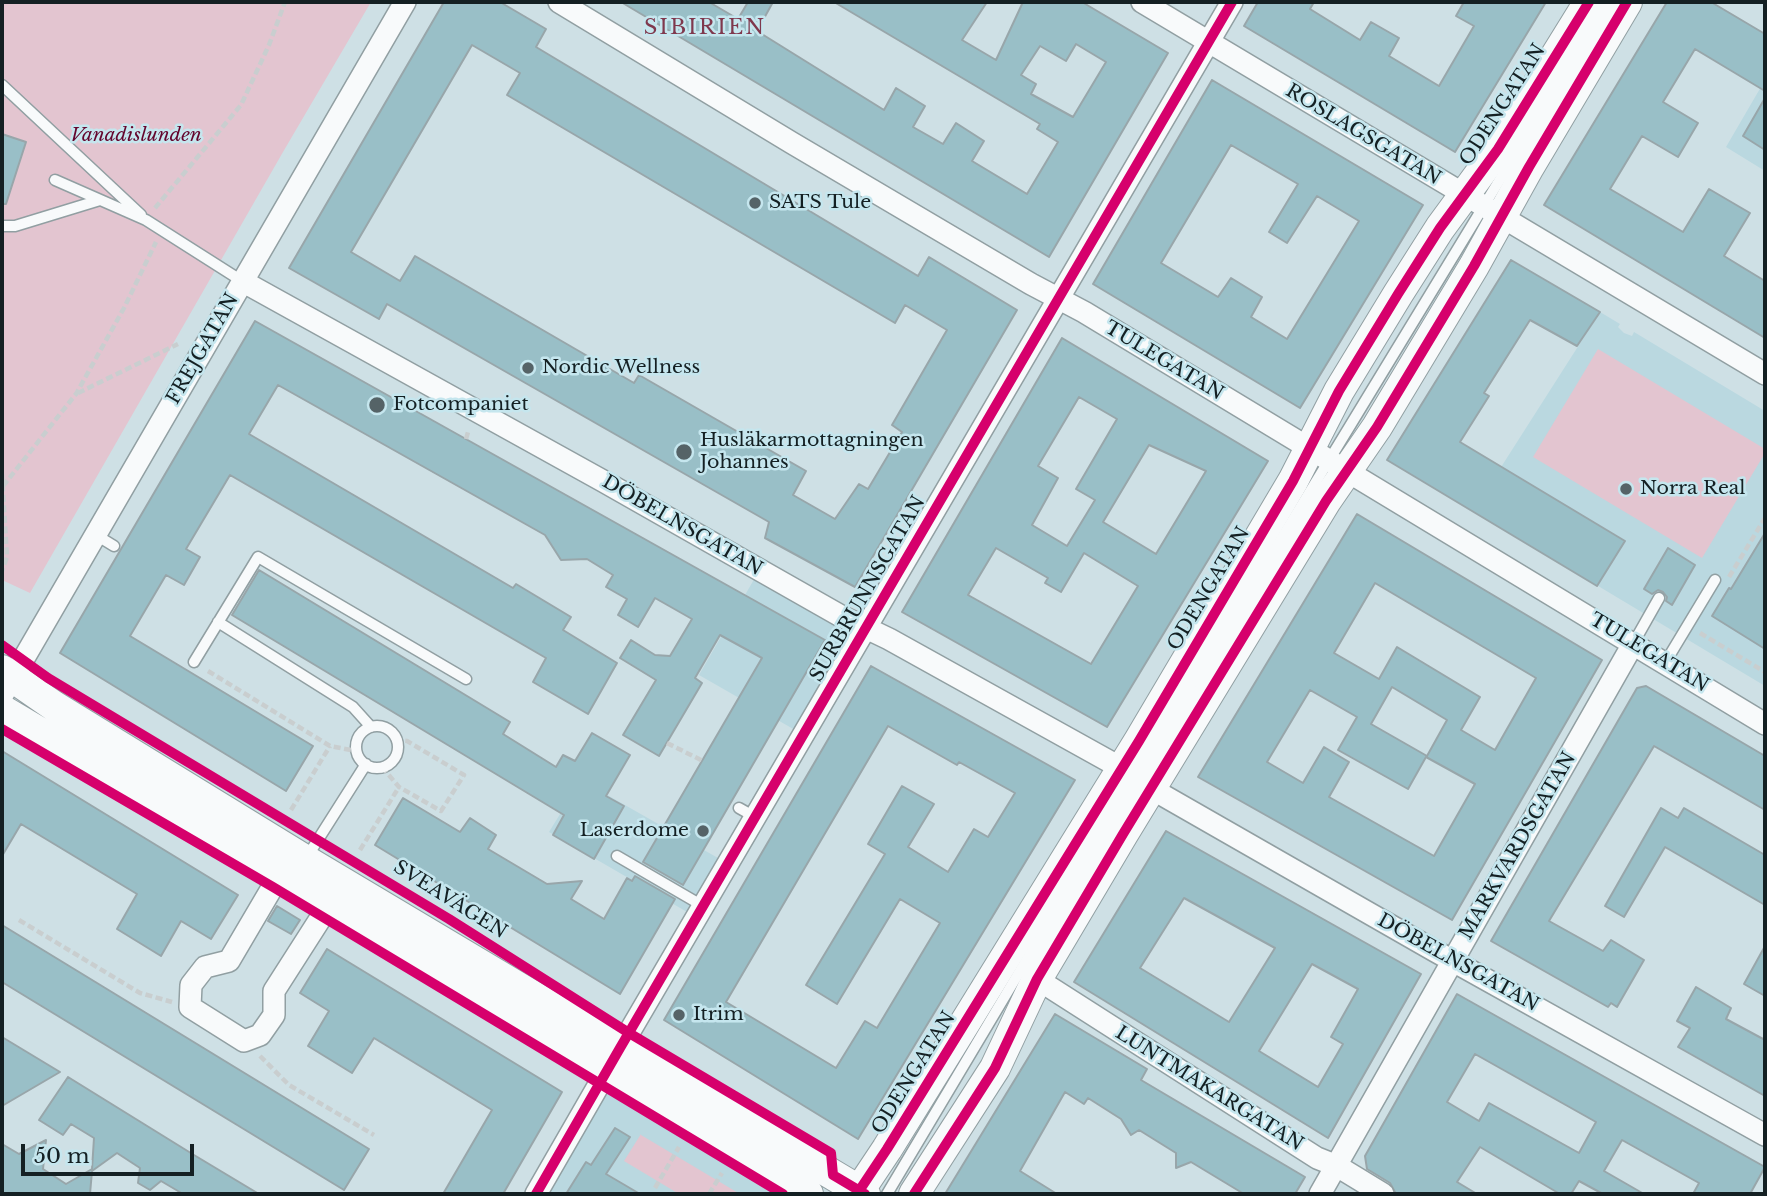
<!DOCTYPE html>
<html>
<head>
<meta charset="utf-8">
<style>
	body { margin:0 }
	#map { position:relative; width:1767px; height:1196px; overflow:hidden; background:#cee0e5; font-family:"Libre Baskerville",serif }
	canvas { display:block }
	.frame { position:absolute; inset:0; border:4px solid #142023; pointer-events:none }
	.scale { position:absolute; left:21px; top:1144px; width:173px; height:32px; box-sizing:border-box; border:4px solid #142023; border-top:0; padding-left:9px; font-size:21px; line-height:24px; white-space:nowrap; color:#142023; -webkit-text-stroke:5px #c5e6ee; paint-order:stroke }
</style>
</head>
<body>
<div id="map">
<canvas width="1767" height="1196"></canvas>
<div class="frame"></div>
<div class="scale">50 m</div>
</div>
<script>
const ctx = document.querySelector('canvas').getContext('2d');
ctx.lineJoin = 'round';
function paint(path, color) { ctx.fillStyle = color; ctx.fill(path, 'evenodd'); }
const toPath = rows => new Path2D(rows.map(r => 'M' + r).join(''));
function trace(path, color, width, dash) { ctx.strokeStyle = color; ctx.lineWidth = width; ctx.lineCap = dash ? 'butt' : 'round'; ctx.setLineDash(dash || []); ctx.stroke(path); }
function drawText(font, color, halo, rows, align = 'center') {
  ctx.font = font + ' "Libre Baskerville",serif'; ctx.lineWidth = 5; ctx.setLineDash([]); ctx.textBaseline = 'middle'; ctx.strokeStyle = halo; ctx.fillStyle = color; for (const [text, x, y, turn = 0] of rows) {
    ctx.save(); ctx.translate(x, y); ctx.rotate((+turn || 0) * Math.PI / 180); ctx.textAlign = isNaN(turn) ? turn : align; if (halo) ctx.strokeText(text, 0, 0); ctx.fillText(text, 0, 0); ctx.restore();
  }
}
paint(toPath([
	[1765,80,1765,171,1726,147],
	[1600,312,1620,324,1618,327,1624,333,1632,336,1634,332,1765,411,1765,686,1473,511],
	[760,569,864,628,802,734,699,675],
	[581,780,725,862,694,916,549,832],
	[613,1064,788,1194,537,1194]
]), '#bad8e0');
paint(toPath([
	[2,2,371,2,283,152,30,593,2,580],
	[1598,349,1765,449,1765,453,1702,558,1533,457],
	[641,1134,641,1135,740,1194,679,1194,624,1161]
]), '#e3c5d0');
const building = toPath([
	[444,2,500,2,546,29,536,47,918,276,929,257,1017,310,855,587,765,538,769,522,387,304,379,319,289,268,444,2],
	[472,45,520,73,507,95,895,323,905,305,947,330,892,425,902,432,868,489,859,484,835,519,793,495,806,471,639,375,634,383,415,256,400,281,351,252,472,45],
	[621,2,709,2,738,19,748,2,773,2,757,31,884,110,896,88,925,106,913,127,943,144,956,123,984,141,972,161,1027,194,1058,142,1037,129,1040,124,834,2,987,2,962,40,996,60,1023,2,1082,2,1168,53,1049,257,621,2],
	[1076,44,1106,62,1073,117,1031,94,1036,84,1021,75,1040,46,1066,61,1076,44],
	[1258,2,1314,2,1310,9,1360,40,1371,22,1399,38,1389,56,1439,86,1474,26,1456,16,1464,2,1546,2,1455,152,1244,26,1258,2],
	[1667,2,1711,2,1765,34,1765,91,1695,49,1663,102,1698,123,1678,157,1642,136,1610,189,1683,232,1709,189,1750,213,1724,256,1765,281,1765,338,1544,205,1667,2],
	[1212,80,1423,205,1300,408,1093,284,1212,80],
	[1231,145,1298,184,1269,232,1287,243,1317,196,1359,221,1287,339,1251,317,1262,297,1231,278,1218,297,1161,263,1231,145],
	[1765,98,1765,150,1743,136,1765,98],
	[2,134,26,142,6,204,2,204,2,134],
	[1511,260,1600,312,1577,346,1530,320,1484,393,1489,396,1460,442,1625,541,1597,586,1387,460,1511,260],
	[255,321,825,640,683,885,643,862,762,658,720,635,695,678,702,683,659,756,623,735,656,680,620,658,631,640,655,655,670,656,692,619,655,598,638,627,618,615,627,599,606,587,613,575,587,559,561,560,545,535,278,385,249,434,513,588,516,584,571,617,563,630,617,663,588,714,533,682,546,658,230,475,186,549,200,557,184,585,166,575,130,636,313,746,286,791,60,653,255,321],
	[1062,338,1268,461,1107,727,902,612,1062,338],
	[1079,397,1117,419,1076,489,1095,500,1067,546,1032,525,1058,478,1038,466,1079,397],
	[1149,445,1206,471,1156,554,1103,522,1149,445],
	[996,548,1048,578,1045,583,1061,592,1084,553,1138,586,1091,664,968,595,996,548],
	[1357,514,1602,660,1452,920,1198,777,1357,514],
	[1375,583,1536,678,1495,750,1461,730,1480,697,1397,647,1379,679,1334,653,1375,583],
	[1392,687,1447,720,1427,756,1371,724,1392,687],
	[1310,690,1357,717,1338,750,1408,789,1426,757,1475,784,1434,856,1329,797,1349,762,1324,747,1303,783,1267,762,1310,690],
	[1765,533,1765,649,1712,616,1729,588,1731,589,1765,533],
	[1668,548,1695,565,1672,605,1666,601,1667,597,1663,592,1658,590,1652,594,1644,589,1668,548],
	[259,570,510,722,503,734,556,767,563,755,575,761,592,733,630,755,606,796,624,806,594,859,553,835,564,815,232,615,259,570],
	[871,666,1075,780,858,1139,664,1020,871,666],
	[888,726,957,765,959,762,1015,793,988,837,974,829,948,872,908,847,934,804,902,786,868,844,885,854,806,985,837,1004,900,899,940,923,877,1028,865,1021,836,1068,726,1002,888,726],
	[1646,686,1765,756,1765,810,1654,746,1549,921,1603,951,1611,940,1644,960,1617,1007,1611,1003,1608,1007,1491,941,1637,688,1646,686],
	[2,751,238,895,211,939,181,921,161,956,117,929,137,894,21,824,2,856,2,751],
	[403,798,460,832,470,818,496,835,488,849,547,884,582,881,571,899,604,919,627,878,632,881,635,876,675,899,620,994,375,845,403,798],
	[1661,808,1678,818,1684,808,1765,855,1765,905,1665,847,1624,917,1605,906,1661,808],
	[1166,831,1421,974,1328,1138,1074,982,1166,831],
	[1184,898,1275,948,1229,1022,1140,968,1184,898],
	[1312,964,1358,989,1331,1037,1343,1044,1318,1087,1259,1051,1312,964],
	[277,906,300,920,291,934,268,921,277,906],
	[2,925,369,1149,344,1190,2,982,2,925],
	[1765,946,1765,996,1744,984,1765,946],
	[327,949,562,1092,503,1194,443,1194,492,1110,374,1038,352,1073,308,1046,329,1011,300,993,327,949],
	[1696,987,1731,1008,1726,1019,1765,1040,1765,1096,1678,1047,1690,1028,1677,1021,1696,987],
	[1457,994,1765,1167,1750,1194,1693,1194,1699,1183,1622,1140,1604,1171,1644,1194,1603,1194,1579,1181,1571,1194,1560,1194,1480,1147,1457,1182,1477,1194,1396,1194,1390,1183,1367,1169,1365,1156,1457,994],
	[1475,1054,1596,1122,1579,1153,1489,1103,1479,1121,1447,1102,1475,1054],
	[1055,1014,1147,1069,1141,1080,1305,1177,1295,1194,1244,1194,1191,1162,1176,1168,1176,1153,1139,1130,1131,1135,1121,1119,1088,1098,1084,1104,1065,1092,1020,1171,1057,1194,945,1194,1055,1014],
	[2,1037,60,1072,2,1106,2,1037],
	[68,1077,194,1155,259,1194,183,1194,161,1181,150,1190,138,1183,140,1168,117,1153,92,1171,90,1194,2,1194,2,1144,19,1154,46,1140,43,1169,66,1184,92,1169,94,1138,71,1124,63,1135,39,1120,68,1077],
	[615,1128,630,1137,606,1174,640,1194,566,1194,586,1162,591,1165,615,1128]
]);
paint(building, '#99bfc7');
trace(building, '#98a6aa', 2);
const service = toPath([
	[2,85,141,215],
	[55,180,146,220,242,281],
	[2,226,15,226,100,200],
	[96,535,114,546],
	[218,622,353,707,371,727],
	[1633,644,1659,598],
	[194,662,258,557,466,679],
	[1665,663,1715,580],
	'356 747a21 21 0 1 1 42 0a21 21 0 1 1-42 0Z',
	[739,808,755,817],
	[617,856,703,906],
	[307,857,366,764],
	[887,1194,1107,825,1608,2]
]);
const minor = toPath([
	[559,2,792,143,1031,284,1084,312,1765,724],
	[1142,2,1765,374],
	[242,281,603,481,839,615,889,639,1123,769],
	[2,696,405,2],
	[1152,789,1435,951,1765,1135],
	[279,876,229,961,205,967,191,985,190,1007,244,1041,260,1035,274,1015,274,991,329,905],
	[1037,979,1317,1158,1337,1166,1383,1194],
	[536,1194,620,1048,1232,2],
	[1320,1194,1633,644]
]);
const secondary = toPath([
	[2,670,54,706,305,860,865,1194],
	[2,710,568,1047,808,1194],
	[857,1194,887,1149,1139,741,1293,481,1339,391,1398,294,1440,228,1498,149,1589,2],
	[914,1194,995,1068,1037,979,1123,834,1326,501,1377,427,1474,266,1529,167,1627,2]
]);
trace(service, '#919fa2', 13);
trace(minor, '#919fa2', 24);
trace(secondary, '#919fa2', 32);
trace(toPath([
	[155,208,241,105,269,45,285,2],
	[78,393,178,344],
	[466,439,468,432],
	[2,474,7,557,2,571],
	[3,486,76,394,124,308,156,242],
	[1729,577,1765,518],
	[1700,633,1765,672],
	[208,671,330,746,356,751],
	[667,743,703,761],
	[382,767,399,787,441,811,464,775,407,741,397,740],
	[291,810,330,746],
	[360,850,399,787],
	[19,920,140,993,172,1002],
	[260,1056,289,1085,374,1135],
	[655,1188,679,1147],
	[709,1194,722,1173]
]), '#c9cecf', 4.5, [7, 3.5]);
trace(service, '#f8fafb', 10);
trace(minor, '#f8fafb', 21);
trace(secondary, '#f8fafb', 30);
trace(toPath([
	[2,645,48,678,449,919,629,1033,831,1153,833,1175,865,1194],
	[2,729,273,887,783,1194],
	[536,1194,620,1048,1232,2],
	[857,1194,887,1149,1139,741,1293,481,1339,391,1398,294,1440,228,1498,149,1589,2],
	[914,1194,995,1068,1037,979,1123,834,1326,501,1377,427,1474,266,1529,167,1627,2]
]), '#d6006c', 10);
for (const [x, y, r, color] of [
	[755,203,7,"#556367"],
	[528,368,7,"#556367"],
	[377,405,9,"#556367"],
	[684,452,9,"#556367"],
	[1626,489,7,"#556367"],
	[703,831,7,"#556367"],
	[679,1015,7,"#556367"]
]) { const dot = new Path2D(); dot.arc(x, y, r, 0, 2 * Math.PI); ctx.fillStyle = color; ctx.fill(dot); trace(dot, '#c5e6ee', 2.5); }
drawText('19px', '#142023', '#c5e6ee', [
	["ODENGATAN",1503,105,-57],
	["ROSLAGSGATAN",1363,135,31],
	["FREJGATAN",203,349,-60],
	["TULEGATAN",1164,361,31],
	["DÖBELNSGATAN",682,526,30],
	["SURBRUNNSGATAN",868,589,-60],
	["ODENGATAN",1209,589,-59],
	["TULEGATAN",1649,653,31],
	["MARKVARDSGATAN",1518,846,-60],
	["SVEAVÄGEN",450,900,32],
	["DÖBELNSGATAN",1458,963,29],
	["ODENGATAN",914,1073,-58],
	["LUNTMAKARGATAN",1209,1089,32]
]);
drawText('italic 19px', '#64052d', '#c5e6ee', [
	["Vanadislunden",136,136]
]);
drawText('19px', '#142023', '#c5e6ee', [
	["SATS Tule",769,203],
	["Nordic Wellness",542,368],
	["Fotcompaniet",393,405],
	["Husläkarmottagningen",700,441],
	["Johannes",700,463],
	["Norra Real",1640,489],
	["Laserdome",689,831,"right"],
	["Itrim",693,1015]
], 'left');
ctx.letterSpacing = '2px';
drawText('21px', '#7f384d', '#c5e6ee', [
	["SIBIRIEN",705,28]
]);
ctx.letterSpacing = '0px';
</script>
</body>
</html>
